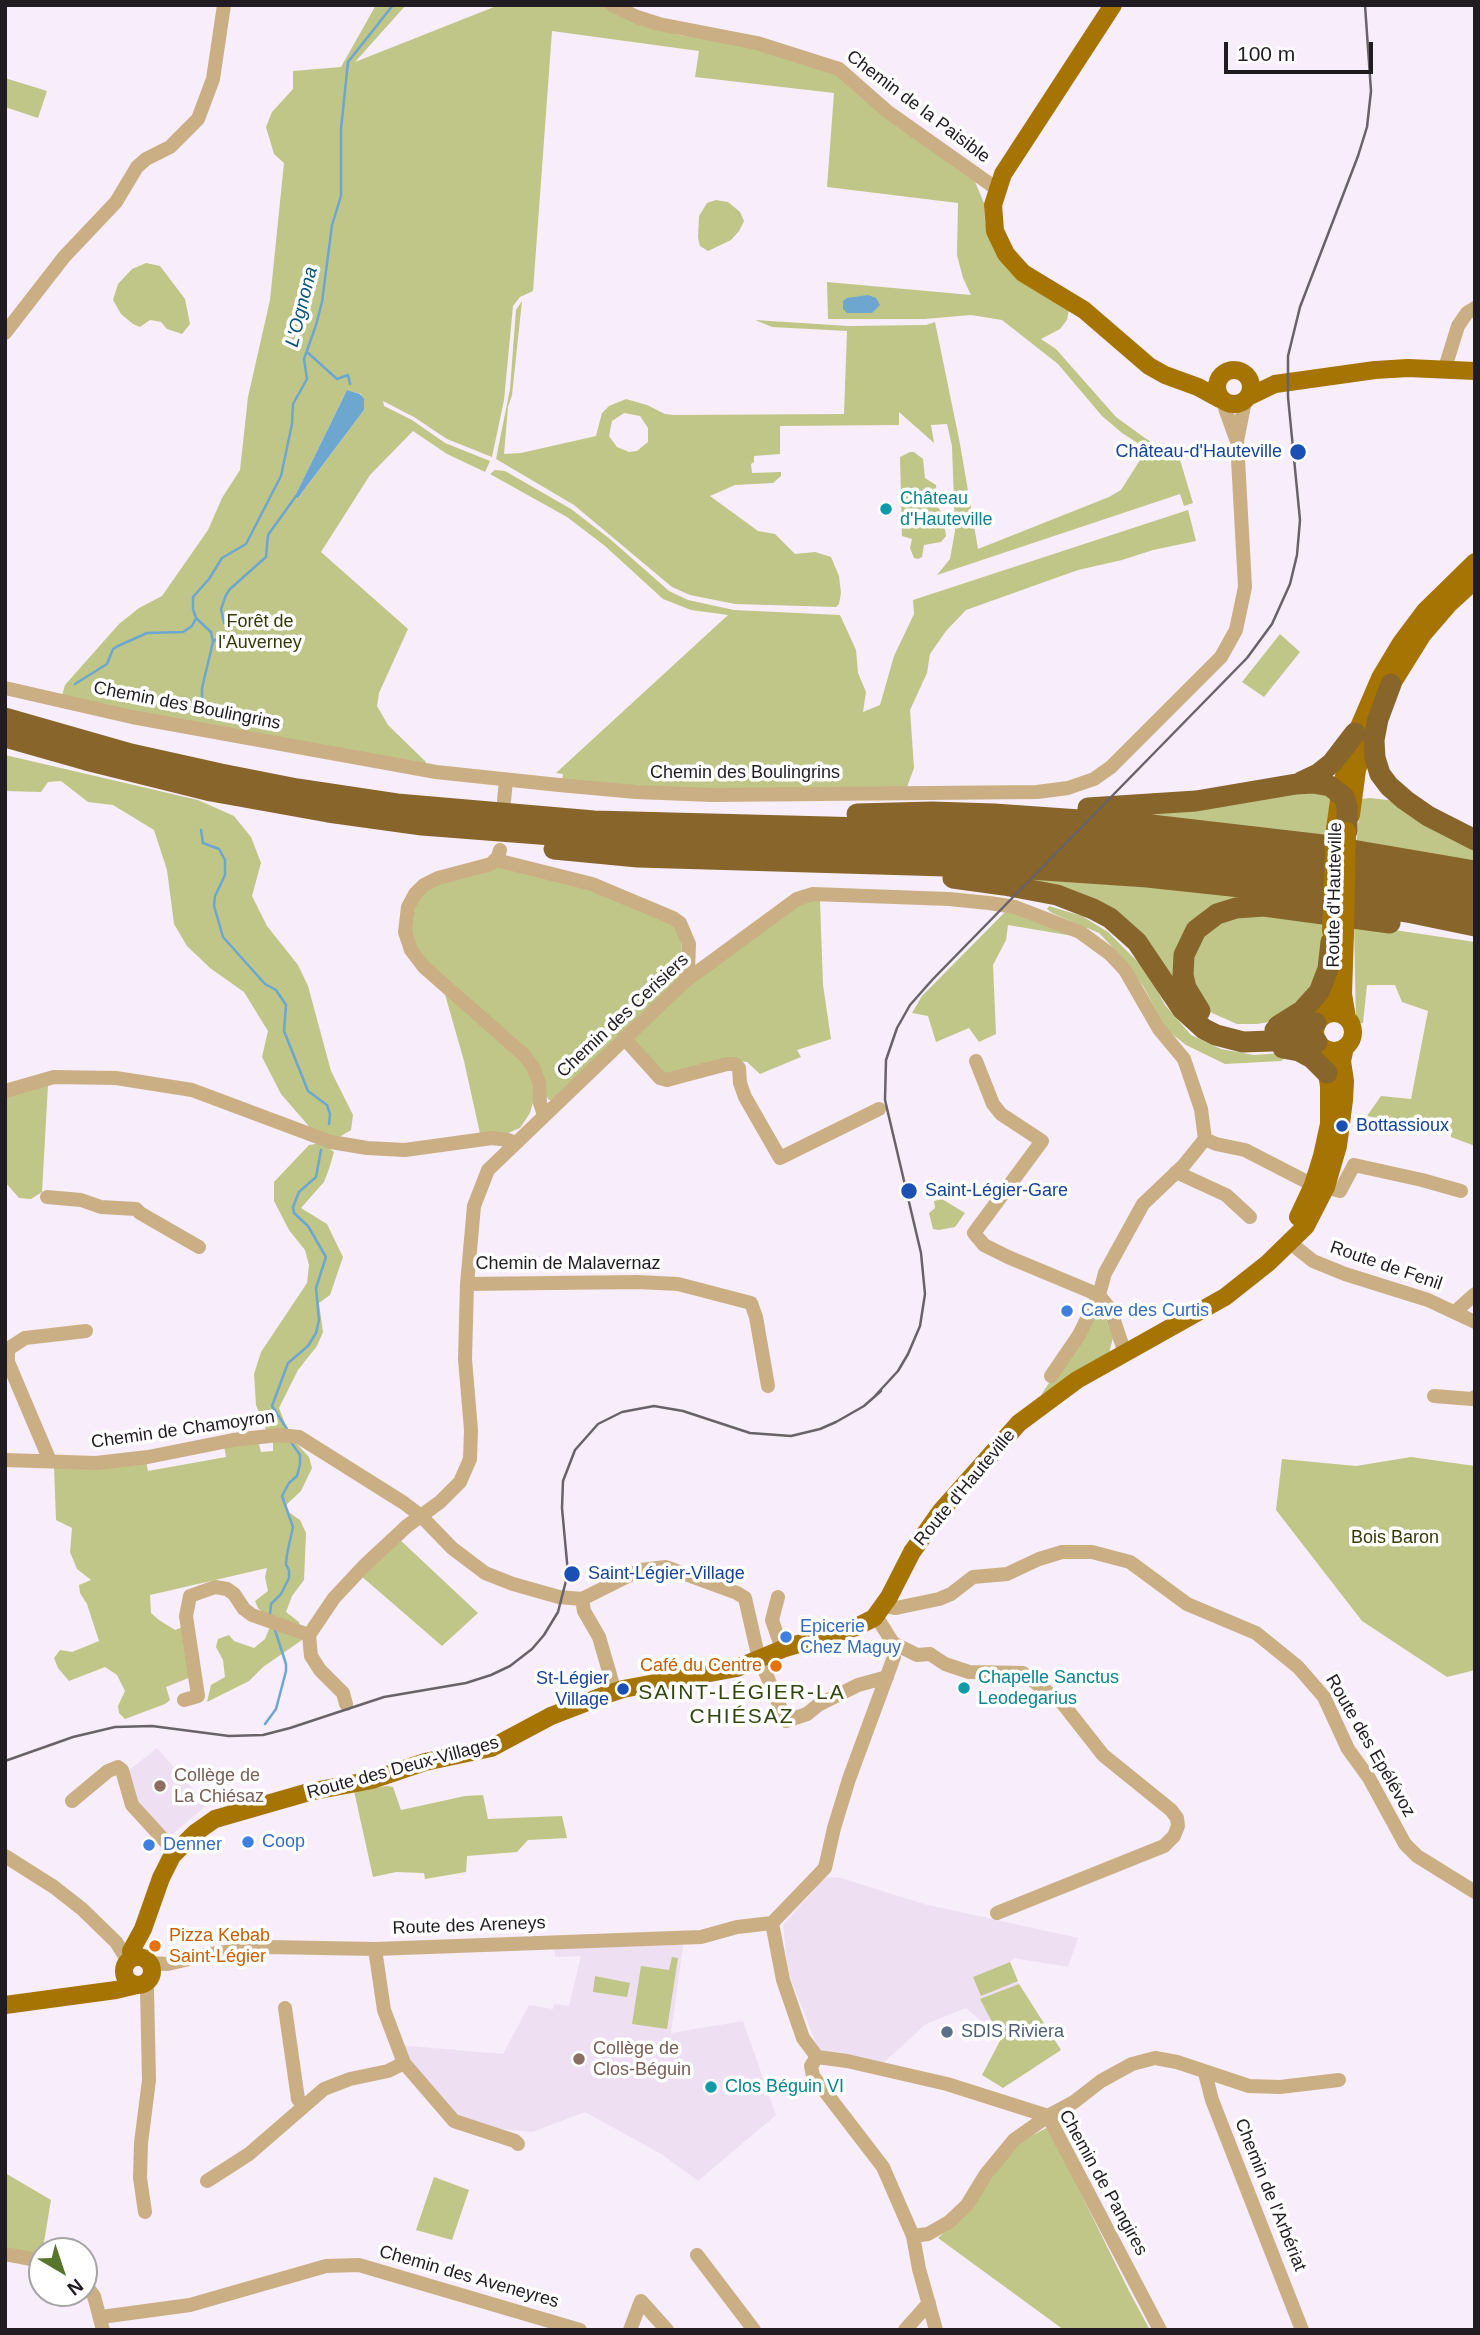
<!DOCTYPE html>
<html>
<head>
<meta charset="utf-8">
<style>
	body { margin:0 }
	#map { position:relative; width:1480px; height:2335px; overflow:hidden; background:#f8edfa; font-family:Arial,sans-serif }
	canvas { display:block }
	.frame { position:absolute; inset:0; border:7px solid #201c21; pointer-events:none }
	.north { position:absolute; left:28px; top:2237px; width:70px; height:70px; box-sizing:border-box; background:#fff; border:2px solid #a6a4a6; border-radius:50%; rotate:141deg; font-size:19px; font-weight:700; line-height:28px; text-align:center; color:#201c21 }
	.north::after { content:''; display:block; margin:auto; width:24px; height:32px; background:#58762b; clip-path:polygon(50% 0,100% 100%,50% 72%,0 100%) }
	.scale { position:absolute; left:1224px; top:42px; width:149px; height:32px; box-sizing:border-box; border:4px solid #201c21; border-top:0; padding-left:9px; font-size:21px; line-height:24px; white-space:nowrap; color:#201c21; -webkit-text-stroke:5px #fff; paint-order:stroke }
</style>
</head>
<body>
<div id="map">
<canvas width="1480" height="2335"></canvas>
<div class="frame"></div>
<div class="north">N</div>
<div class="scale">100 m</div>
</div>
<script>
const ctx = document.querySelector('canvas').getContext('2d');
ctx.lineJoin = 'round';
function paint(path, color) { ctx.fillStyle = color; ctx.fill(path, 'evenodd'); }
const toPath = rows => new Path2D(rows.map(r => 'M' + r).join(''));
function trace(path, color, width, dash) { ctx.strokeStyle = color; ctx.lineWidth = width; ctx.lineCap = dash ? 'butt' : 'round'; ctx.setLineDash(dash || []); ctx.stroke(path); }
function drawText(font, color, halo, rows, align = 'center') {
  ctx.font = font + ' Arial,sans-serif'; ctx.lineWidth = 7; ctx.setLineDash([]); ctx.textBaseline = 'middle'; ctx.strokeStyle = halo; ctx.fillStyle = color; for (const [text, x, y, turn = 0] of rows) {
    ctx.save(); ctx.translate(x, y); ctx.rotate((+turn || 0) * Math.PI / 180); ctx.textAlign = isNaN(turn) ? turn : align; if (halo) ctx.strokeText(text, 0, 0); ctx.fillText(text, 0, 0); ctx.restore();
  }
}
paint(toPath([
	[157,1748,207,1805,168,1838,134,1799,127,1772],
	[828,1877,841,1878,924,1904,1078,1938,1068,1967,1014,1958,1010,1962,1019,1984,1039,2017,1002,2039,966,2008,926,2024,881,2065,819,2051,788,1972,783,1925,821,1882],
	[684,1938,671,2033,743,2021,776,2115,698,2181,663,2155,585,2112,532,2132,471,2126,457,2118,397,2045,503,2054,529,2005,553,2009,554,2004,569,2006,581,1956,555,1957,554,1948]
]), '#efdff3');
paint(toPath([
	[376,5,406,5,355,62,499,5,604,5,636,21,679,35,748,45,826,67,973,177,984,203,985,223,991,239,1069,309,1067,320,1060,329,1041,339,1056,349,1116,417,1145,438,1180,460,1193,503,1184,506,1180,494,937,575,950,559,955,531,952,446,947,424,931,425,934,443,899,412,899,425,780,426,780,454,754,456,754,462,751,464,752,473,781,472,781,476,773,483,735,485,710,496,758,531,775,534,795,554,815,552,831,557,839,576,841,593,839,604,836,607,735,604,690,595,672,587,574,505,496,459,510,389,516,310,522,301,512,395,508,407,504,454,521,453,596,436,602,413,609,406,626,399,647,405,665,414,674,415,844,414,847,331,772,327,755,320,848,326,926,325,935,322,960,444,978,549,1109,497,1121,490,1147,449,1122,433,1102,416,1058,364,1002,320,971,315,924,319,828,319,827,282,971,295,963,278,957,255,958,203,827,187,834,93,695,77,699,51,552,31,533,291,520,297,513,306,504,400,492,457,447,439,414,417,383,401,384,406,412,420,445,443,490,461,485,472,447,454,413,431,370,475,321,552,408,629,379,693,377,706,388,725,426,762,425,765,61,699,65,685,119,624,139,608,162,596,208,530,222,498,240,470,248,397,270,300,284,163,274,154,266,127,272,112,293,89,293,71,341,67],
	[347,390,361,394,364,410,299,497,295,496],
	[624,413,640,416,648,428,648,442,637,451,629,452,617,447,609,436,612,421],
	[5,78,47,91,38,118,5,107],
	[716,200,728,202,740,212,744,221,739,231,731,240,708,251,700,246,698,238,699,216,707,203],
	[146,263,160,266,185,299,190,324,182,334,167,329,161,322,150,320,140,327,133,324,121,314,113,300,118,284,132,269],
	[910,452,914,452,923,459,925,478,936,485,938,507,943,515,946,536,941,542,924,545,922,557,918,559,914,558,910,548,912,539,902,536,900,457],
	[495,470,505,471,571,509,610,539,669,591,688,600,734,610,840,615,856,650,858,673,866,692,863,712,880,705,894,656,914,614,913,600,1188,510,1196,541,1153,550,1122,560,1078,570,966,610,946,631,930,654,927,673,910,710,914,768,907,787,679,789,562,780,563,774,556,773,728,615,691,610,663,599,605,546,567,517,490,474],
	[1280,634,1300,652,1264,697,1242,682],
	[5,755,198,800,234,816,251,837,261,863,252,896,267,926,298,965,308,986,331,1071,353,1115,351,1130,331,1142,314,1132,281,1094,262,1057,268,1031,244,992,210,968,187,946,174,924,167,870,154,830,113,805,88,802,61,781,48,782,41,792,5,791],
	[1331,792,1326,839,1104,815,1256,796],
	[1370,798,1388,800,1475,845,1475,865,1356,844,1361,799],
	[491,864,551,873,676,924,682,933,681,979,553,1100,549,1100,546,1096,542,1073,425,962,411,936,417,891],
	[990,875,1285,898,1199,921,1183,993,1134,933],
	[809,901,820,901,823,985,831,1039,797,1050,801,1057,760,1074,747,1062,728,1060,666,1076,634,1043,635,1034,688,984,785,912],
	[1049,906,1082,916,1108,932,1147,971,1165,1005,1191,1035,1221,1049,1254,1055,1281,1053,1285,1058,1281,1061,1225,1064,1186,1045,1167,1030,1143,986,1120,955,1099,933,1052,913,1047,909],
	[1007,910,1073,936,1008,925,1006,940,993,965,996,1034,979,1042,969,1028,936,1042,928,1016,912,1013,922,996],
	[1239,913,1323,919,1323,959,1305,996,1269,1022,1257,1024,1237,1024,1212,1013,1202,1005,1190,982,1194,946,1200,935],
	[1354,924,1475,942,1475,1146,1451,1137,1451,1133,1367,1116,1381,1096,1411,1099,1428,1011,1402,1002,1395,985,1367,985,1363,1023,1356,1024],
	[444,991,525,1062,531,1076,534,1099,530,1113,520,1128,508,1133,481,1138,464,1061],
	[48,1085,42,1192,31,1199,19,1198,5,1182,5,1095],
	[322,1143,334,1152,329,1169,324,1182,301,1208,327,1224,343,1257,330,1295,319,1303,323,1332,317,1346,298,1370,279,1408,288,1431,267,1432,256,1405,254,1374,261,1352,307,1283,309,1265,305,1250,289,1230,274,1201,274,1182,309,1145],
	[942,1199,965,1213,955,1227,939,1230,933,1229,929,1213,935,1208,934,1201],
	[1102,1309,1113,1338,1109,1353,1041,1395,1098,1311],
	[288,1439,290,1443,296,1443,309,1457,312,1468,301,1491,287,1504,287,1511,300,1520,306,1533,304,1580,292,1596,286,1612,299,1622,302,1640,263,1667,249,1681,207,1702,211,1685,225,1677,223,1660,216,1647,218,1639,229,1635,234,1641,254,1648,265,1639,272,1622,258,1608,255,1601,268,1591,265,1577,267,1568,150,1595,151,1613,159,1620,175,1630,188,1625,196,1675,166,1687,170,1700,165,1704,125,1719,119,1713,118,1706,125,1691,117,1675,105,1667,69,1681,58,1668,54,1658,60,1650,72,1652,99,1641,87,1604,80,1593,79,1585,91,1580,77,1569,70,1552,72,1528,56,1520,54,1467,146,1460,148,1471,226,1457,224,1445,258,1441,261,1452,273,1451,273,1441],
	[1411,1457,1475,1466,1475,1670,1447,1677,1362,1621,1276,1510,1282,1459,1356,1466],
	[398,1538,478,1613,442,1646,360,1575],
	[387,1786,393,1787,401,1810,465,1796,483,1795,488,1819,562,1816,567,1838,528,1840,517,1852,467,1856,466,1872,425,1879,424,1873,396,1872,373,1877,354,1791],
	[672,1957,678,1958,667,2029,632,2024,641,1966,669,1970],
	[1010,1962,1018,1981,981,1996,973,1977],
	[595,1976,630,1983,627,1997,593,1992],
	[1019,1984,1061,2050,1003,2088,982,2075,1001,2039,980,1999],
	[1048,2127,1129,2291,1150,2330,1064,2330,938,2238,966,2214,1015,2145],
	[5,2173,51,2200,42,2254,5,2249],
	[434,2177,469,2190,452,2240,416,2230]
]), '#bfc688');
paint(toPath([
	[868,295,876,298,880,305,872,313,847,313,843,309,843,301,847,298],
	[347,390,360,394,364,399,364,410,298,498,295,496]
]), '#6da7cf');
trace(toPath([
	[307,352,337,379,348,375,350,384],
	[196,618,211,632,213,642,202,688,202,711],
	[224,623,221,609,226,595,230,589,266,557,268,535,296,496],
	[213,642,221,635],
	[75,684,107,664,113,649,118,646,147,633,183,632,192,626,196,618,193,609,193,597,209,579,222,558,246,544,281,476,292,424,293,404,307,379,304,359,316,325,322,302,332,225,341,196,341,129,348,62,393,5],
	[201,830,203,843,219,849,225,860,225,875,215,896,214,906,223,937,265,984,276,990,286,1005,284,1031,308,1091,327,1105,330,1114,329,1124],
	[287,1429,272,1406,288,1363,308,1346,316,1333,319,1320,316,1288,326,1257,308,1226,294,1213,293,1207,299,1192,316,1177,321,1150],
	[270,1615,271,1604,281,1594,289,1578,289,1570,286,1565,287,1554,293,1527,282,1496,289,1483,297,1476,300,1464,300,1455,291,1442],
	[265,1724,276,1709,286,1671,286,1664,275,1630]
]), '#6da7cf', 2.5);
trace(toPath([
	[612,5,637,17,659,24,757,43,839,69,888,112,997,189],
	[5,333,64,257,116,202,137,167,146,159,170,147,198,119,213,79,224,5],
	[1444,371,1458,326,1467,313,1475,308],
	[1222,400,1236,439],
	[5,688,132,717,392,764,436,772,559,785,636,792,712,795,1037,792,1068,788,1094,779,1111,767,1221,657,1236,630,1245,587,1237,441,1245,401],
	[504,801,506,780],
	[500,850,498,857,491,864,438,878,424,885,415,894,408,907,405,932,411,950,424,967,525,1056,533,1067,539,1082,540,1103,544,1115],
	[496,860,592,884,673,918,680,923,689,944,688,972,684,982],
	[624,1038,660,1078,667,1080,727,1064,735,1064,739,1068,740,1083,745,1097,780,1158,879,1109],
	[976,1061,993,1104,1001,1114,1042,1141,974,1233,984,1245,1008,1257,1099,1295,1110,1309,1125,1353],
	[5,1091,54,1077,116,1078,192,1090,331,1142,367,1148,405,1150,492,1138,508,1140,515,1143],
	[1176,1172,1226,1195,1250,1217],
	[1326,1187,1340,1191,1354,1165,1422,1180,1461,1191],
	[47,1197,81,1200,101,1207,136,1209,140,1213,199,1247],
	[1288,1241,1313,1261,1345,1274,1428,1300,1475,1322],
	[467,1284,637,1282,678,1284,751,1303,756,1317,768,1386],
	[1456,1311,1475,1294],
	[1051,1376,1079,1335,1099,1295,1105,1273,1143,1204,1184,1165,1205,1139],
	[1434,1396,1472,1399,1475,1397],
	[5,1460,96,1463,148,1457,233,1440,279,1435,299,1437,404,1503,421,1516,452,1548,485,1573,513,1584,559,1597,582,1599,640,1570,666,1567,737,1593,745,1598,758,1655,786,1721,807,1714,818,1705,858,1685,887,1677],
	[50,1461,8,1362,8,1349,25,1338,86,1331],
	[778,1597,772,1620,782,1649],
	[582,1599,584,1611,599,1637,615,1692],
	[884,1606,896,1608,939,1599,951,1594,973,1577,1007,1574,1039,1559,1062,1552,1092,1552,1130,1562,1187,1604,1256,1633,1298,1667,1324,1697,1348,1749,1369,1778,1405,1844,1417,1856,1475,1892],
	[876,1616,893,1643,894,1657,849,1779,834,1828,825,1868,772,1923,783,1980,803,2038,817,2057,811,2066,813,2076,883,2167,913,2236,919,2269,936,2330],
	[893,1643,917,1655,930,1654,945,1664,969,1672,1023,1673,1063,1704,1103,1755,1171,1810,1177,1818,1178,1826,1174,1836,1164,1846,997,1913],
	[184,1700,198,1696,186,1616,190,1596,215,1587,227,1589,234,1594,244,1609,252,1615,309,1635],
	[346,1704,343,1693,320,1670,311,1656,309,1635,334,1598,364,1566,407,1526,440,1502,460,1482,470,1459,471,1430,465,1359,467,1284,474,1206,488,1170,684,982,797,899,813,894,949,899,989,903,1015,907,1080,932,1110,954,1125,970,1159,1029,1184,1059,1201,1109,1205,1139,1216,1144,1245,1150,1313,1185],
	[72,1801,108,1771,118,1767,122,1770,132,1805,175,1852],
	[5,1856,54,1887,82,1909,116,1942,128,1961],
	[375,1949,384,2010,404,2063,454,2121,515,2141,518,2144],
	[149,1963,168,1964,210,1954,268,1947,375,1949,701,1937,737,1927,772,1923],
	[144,1984,147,1990,149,2080,141,2143,140,2178,145,2212],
	[285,2008,298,2099,303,2105],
	[817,2057,847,2061,947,2084,1048,2116,1160,2330],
	[1205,2073,1212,2100,1302,2330],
	[207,2181,249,2154,324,2089,350,2079,388,2071,404,2063],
	[913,2236,928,2234,949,2222,967,2205,986,2174,1014,2140,1048,2116,1074,2102,1101,2081,1132,2064,1155,2058,1177,2062,1249,2086,1280,2087,1339,2080],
	[5,2254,42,2261],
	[697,2255,754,2330],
	[84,2283,94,2296,103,2330],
	[101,2317,190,2305,326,2266,359,2265,580,2330],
	[630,2330,641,2301,667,2330],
	[905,2330,929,2303]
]), '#caaf84', 14);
trace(toPath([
	[1113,5,1003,174,993,205,995,231,1006,254,1023,273,1084,310,1149,366,1165,375,1198,387,1220,399],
	'1217 387a17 17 0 1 1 34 0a17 17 0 1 1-34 0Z',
	[1248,397,1275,384,1375,370,1408,368,1475,371],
	[1385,695,1423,634,1448,605,1475,580],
	[1351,815,1357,770,1372,724],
	[1335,829,1340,793,1352,743,1380,678,1401,643,1425,611,1475,562],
	[1345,933,1343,994,1347,1018],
	'1315 1032a19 19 0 1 1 38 0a19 19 0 1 1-38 0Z',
	[1322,1017,1330,996,1334,969],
	[1298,1217,1313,1185,1322,1156,1329,1124,1329,1086,1323,1048],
	'124 1971a14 14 0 1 1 28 0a14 14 0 1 1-28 0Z',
	[133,1958,131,1951,143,1929,161,1878,172,1856,195,1833,215,1819,309,1792,372,1780,425,1762,491,1748,551,1716,608,1694,623,1689,737,1668,785,1648,856,1627,874,1618,889,1597,912,1552,941,1511,1019,1423,1077,1380,1225,1297,1268,1263,1306,1226,1326,1187,1338,1146,1344,1100,1345,1081,1342,1061,1345,1047],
	[5,2005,116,1990,137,1985]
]), '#a67402', 18);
trace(toPath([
	[1391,684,1378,719,1374,740,1375,758,1380,774,1389,786,1405,800,1428,816,1475,840],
	[5,718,131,754,221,774,297,789,397,804,594,821,984,831,1105,838,1284,857,1475,889],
	[5,737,86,760,211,791,328,812,422,825,604,839,974,849,1111,856,1280,874,1475,907],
	[1301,782,1318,774,1332,763,1355,733],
	[1088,808,1196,801,1296,784,1313,783,1330,786,1344,797,1347,806,1347,831],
	[857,814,932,812,994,814,1151,825,1323,845,1475,871],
	[554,849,638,857,1015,868,1147,877,1278,891,1412,913,1475,926],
	[953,878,1004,885,1057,895,1093,909,1110,918,1137,942,1182,1009,1204,1029,1216,1035,1243,1042,1300,1040,1317,1042],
	[1200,1011,1186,988,1183,975,1184,955,1196,930,1217,914,1236,908,1264,906,1390,923],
	[1278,1026,1302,1011,1319,992,1328,969,1331,942],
	[1275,1030,1316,1023],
	[1283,1048,1299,1051,1312,1058,1327,1073]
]), '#87652b', 21);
trace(toPath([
	[874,1397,898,1371,908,1354,920,1326,925,1294,921,1253,885,1100,886,1060,897,1028,910,1005,933,979,1247,658,1272,624,1290,584,1297,555,1300,520,1288,397,1288,356,1300,307,1358,156,1367,127,1371,91,1365,5],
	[5,1761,73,1737,115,1727,152,1726,229,1736,263,1735,290,1728,384,1697,466,1683,491,1675,510,1666,532,1649,544,1635,558,1612,568,1573,562,1508,563,1481,575,1450,598,1424,622,1412,654,1406,683,1411,750,1433,791,1436,820,1429,836,1422,864,1406,881,1391]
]), '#686269', 2.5);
trace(toPath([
	[1331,931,1335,829],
	[1345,933,1347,831]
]), '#a67402', 18);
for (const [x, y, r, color] of [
	[1298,452,9,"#1a4fb4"],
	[886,509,7,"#0f9aa8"],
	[1342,1126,7,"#1a4fb4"],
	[909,1191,9,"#1a4fb4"],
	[1067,1311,7,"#3f7fe0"],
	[572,1574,9,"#1a4fb4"],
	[786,1637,7,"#3f7fe0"],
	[776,1666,7,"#e8710a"],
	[964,1688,7,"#0f9aa8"],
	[623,1689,7,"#1a4fb4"],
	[160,1786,7,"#8d6e63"],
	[248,1842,7,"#3f7fe0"],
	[149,1845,7,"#3f7fe0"],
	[155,1946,7,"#e8710a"],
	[947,2032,7,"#5c6f8a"],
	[579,2059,7,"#8d6e63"],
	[711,2087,7,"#0f9aa8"]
]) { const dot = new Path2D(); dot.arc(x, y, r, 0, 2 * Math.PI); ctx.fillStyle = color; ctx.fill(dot); trace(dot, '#fff', 2.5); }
drawText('18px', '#201c21', '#fff', [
	["Chemin de la Paisible",918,107,37],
	["Chemin des Boulingrins",187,706,11],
	["Chemin des Boulingrins",745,773],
	["Route d'Hauteville",1335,895,-89],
	["Chemin des Cerisiers",623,1016,-43],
	["Chemin de Malavernaz",568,1264],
	["Route de Fenil",1386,1266,19],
	["Chemin de Chamoyron",183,1430,-8],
	["Route d'Hauteville",965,1488,-50],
	["Route des Epélévoz",1370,1746,60],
	["Route des Deux-Villages",403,1768,-15],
	["Route des Areneys",469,1926,-2],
	["Chemin de Pangires",1103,2183,61],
	["Chemin de l'Arbériat",1270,2195,68],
	["Chemin des Aveneyres",469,2277,16]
]);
drawText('18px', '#164399', '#fff', [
	["Château-d'Hauteville",1282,452,"right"],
	["Bottassioux",1356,1126],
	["Saint-Légier-Gare",925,1191],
	["Saint-Légier-Village",588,1574],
	["St-Légier",609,1679,"right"],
	["Village",609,1700,"right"]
], 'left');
drawText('18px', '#0d838f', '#fff', [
	["Château",900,499],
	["d'Hauteville",900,520],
	["Chapelle Sanctus",978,1678],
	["Leodegarius",978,1699],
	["Clos Béguin VI",725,2087]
], 'left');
drawText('18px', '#353906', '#fff', [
	["Forêt de",260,622],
	["l'Auverney",260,643],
	["Bois Baron",1395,1538]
]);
drawText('18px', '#366cbe', '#fff', [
	["Cave des Curtis",1081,1311],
	["Epicerie",800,1627],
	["Chez Maguy",800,1648],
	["Coop",262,1842],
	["Denner",163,1845]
], 'left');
drawText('18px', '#c56008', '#fff', [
	["Café du Centre",762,1666],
	["Pizza Kebab",169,1936,"left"],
	["Saint-Légier",169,1957,"left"]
], 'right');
drawText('18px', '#785e54', '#fff', [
	["Collège de",174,1776],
	["La Chiésaz",174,1797],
	["Collège de",593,2049],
	["Clos-Béguin",593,2070]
], 'left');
drawText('18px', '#4e5e75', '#fff', [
	["SDIS Riviera",961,2032]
], 'left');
drawText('italic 19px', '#095279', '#fff', [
	["L'Ognona",302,307,-76]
]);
ctx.letterSpacing = '2px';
drawText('21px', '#324511', '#fff', [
	["SAINT-LÉGIER-LA",742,1693],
	["CHIÉSAZ",742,1717]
]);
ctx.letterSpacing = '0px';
</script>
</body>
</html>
